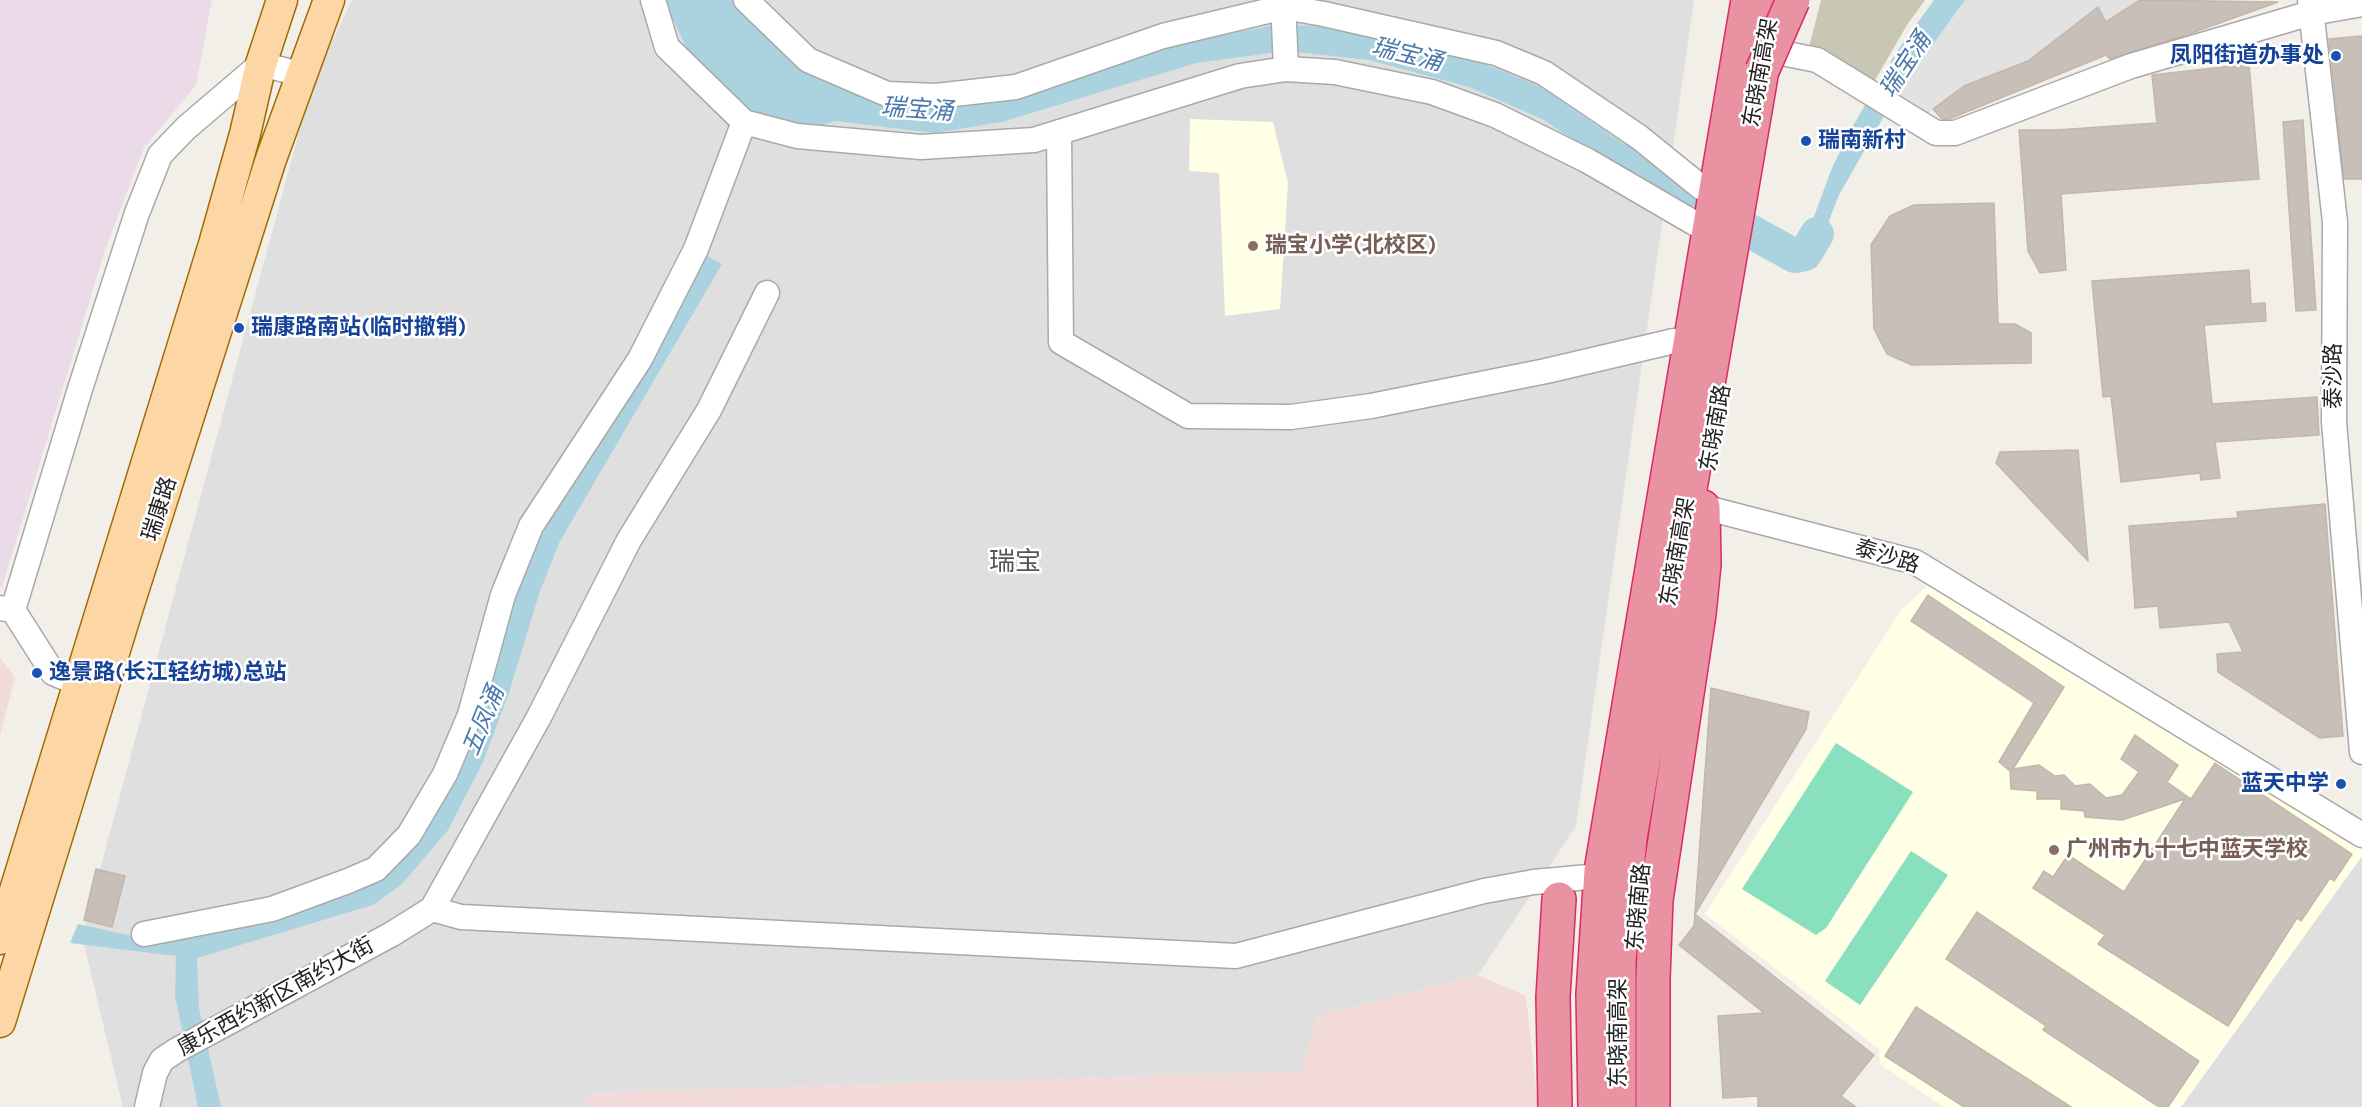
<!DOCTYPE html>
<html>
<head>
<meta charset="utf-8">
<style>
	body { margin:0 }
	canvas { display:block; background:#f2efe9 }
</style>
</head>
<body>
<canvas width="2362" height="1107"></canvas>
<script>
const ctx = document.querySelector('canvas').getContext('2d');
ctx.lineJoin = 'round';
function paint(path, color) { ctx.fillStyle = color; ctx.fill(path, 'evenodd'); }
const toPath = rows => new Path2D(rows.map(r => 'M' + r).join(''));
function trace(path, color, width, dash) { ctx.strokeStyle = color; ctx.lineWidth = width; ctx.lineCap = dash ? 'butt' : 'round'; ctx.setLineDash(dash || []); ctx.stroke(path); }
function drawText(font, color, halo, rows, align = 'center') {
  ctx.font = font + ' Karla,"Noto Sans SC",sans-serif'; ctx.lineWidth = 5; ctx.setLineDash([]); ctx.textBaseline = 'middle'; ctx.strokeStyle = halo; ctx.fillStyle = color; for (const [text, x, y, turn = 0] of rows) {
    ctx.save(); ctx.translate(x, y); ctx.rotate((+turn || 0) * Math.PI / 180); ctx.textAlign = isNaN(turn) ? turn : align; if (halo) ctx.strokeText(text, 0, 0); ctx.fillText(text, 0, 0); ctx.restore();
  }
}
paint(toPath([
	[352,0,1694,0,1576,826,1478,975,1317,1016,1302,1071,589,1093,585,1107,123,1107,82,936,312,84],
	[2362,856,2362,1107,2181,1107]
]), '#e0dfdf');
paint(toPath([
	[0,658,15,677,0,735],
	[1478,975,1526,996,1538,1107,585,1107,588,1093,1301,1071,1317,1016]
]), '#f2dad9');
paint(toPath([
	[0,0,212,0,196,85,144,148,106,247,2,587,0,586]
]), '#ebdbe8');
paint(toPath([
	[1190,119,1273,122,1288,183,1280,309,1225,316,1219,173,1189,171],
	[1930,584,2362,845,2362,856,2181,1107,1944,1107,1880,1064,1879,1049,1705,914,1902,609]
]), '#ffffe5');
paint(toPath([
	[1821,0,1925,0,1907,25,1871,87,1809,47]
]), '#c7c7b4');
paint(toPath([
	[1836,743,1913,792,1826,928,1816,935,1742,889],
	[1911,851,1948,875,1860,1005,1825,981]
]), '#88e0be');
paint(toPath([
	[1965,0,2140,0,2106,22,2097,7,2028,61,1964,86,1927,114,1895,97]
]), '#e2e2e2');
paint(toPath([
	[664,0,733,0,751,19,888,100,1280,24,1370,30,1440,46,1539,86,1672,177,1665,201,1544,120,1469,87,1369,60,1286,51,1196,63,1002,122,934,133,835,121,809,130,754,119,695,66],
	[1934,0,1965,0,1895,97,1839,195,1813,261,1800,271,1782,269,1786,240,1804,243,1832,168,1851,129,1897,51],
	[701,253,722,264,559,543,539,594,508,696,482,764,448,830,402,884,373,905,197,958,199,1008,221,1107,198,1107,175,996,176,956,70,943,78,924,146,939,255,921,412,836,534,529]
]), '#aad3df');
trace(toPath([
	[1630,160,1659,181,1795,256,1805,254,1817,234]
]), '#aad3df', 34);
const building = toPath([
	[2140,0,2278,2,2192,33,2110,59,2106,55,1949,119,1942,119,1933,109,1964,86,2028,61,2098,7,2106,22,2140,0],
	[2362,36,2362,179,2344,179,2329,39,2362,36],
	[2249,64,2259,179,2061,194,2066,270,2040,273,2028,251,2019,130,2057,130,2157,123,2152,75,2249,64],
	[2303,120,2316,310,2296,311,2283,122,2303,120],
	[1994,203,1998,324,2015,324,2031,333,2031,363,1912,365,1887,354,1874,329,1871,245,1890,216,1914,205,1994,203],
	[2249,270,2251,304,2265,303,2266,321,2204,325,2212,404,2317,397,2319,435,2215,442,2220,478,2201,480,2200,473,2121,482,2111,396,2103,397,2092,281,2249,270],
	[2078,450,2088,561,1996,463,2000,452,2078,450],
	[2325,504,2343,736,2320,738,2218,672,2217,654,2243,652,2229,622,2160,628,2158,606,2135,608,2129,526,2238,518,2237,512,2325,504],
	[1928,595,2064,687,2013,769,2039,765,2055,776,2064,775,2075,786,2090,784,2106,798,2122,795,2139,772,2121,759,2135,735,2178,765,2167,782,2191,799,2215,763,2352,854,2334,881,2330,878,2301,921,2297,918,2228,1026,2098,944,2105,935,2033,888,2044,871,2053,877,2068,855,2124,892,2185,799,2122,820,2085,817,2084,811,2061,809,2061,799,2037,799,2037,791,2011,789,2010,771,1999,762,2034,703,1911,621,1928,595],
	[1711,688,1809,712,1806,729,1695,914,1874,1055,1841,1096,1856,1107,1758,1107,1758,1096,1723,1098,1718,1016,1764,1013,1679,945,1694,926,1711,688],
	[96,869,125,876,112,927,84,920,96,869],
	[1977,912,2199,1061,2168,1107,2159,1107,2043,1030,2046,1026,1946,959,1977,912],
	[1916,1007,2071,1107,1964,1107,1885,1056,1916,1007]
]);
paint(building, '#c7bfb8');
trace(building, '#c4b6ab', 1.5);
const minor = toPath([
	[653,0,667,47,744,122],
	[746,0,808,60,887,94,936,96,1016,87,1163,36,1284,7,1324,14,1496,53,1544,73,1639,137,1702,188],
	[1283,0,1286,69],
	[2310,0,2335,222,2334,422,2362,752],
	[1782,53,1817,60,1936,133,1955,133,2131,66,2311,13,2362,4],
	[1059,132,1061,342,1188,416,1291,417,1371,406,1546,371,1674,341],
	[1703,507,1915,562,2362,835],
	[0,608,13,610,53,673,94,690],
	[13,610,80,389,137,213,160,155,186,128,261,64,300,74],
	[432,909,461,917,1236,956,1484,891,1534,882,1588,877],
	[144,934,272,909,348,881,376,869,409,835,445,774,470,715,503,595,531,526,640,359,696,249,744,122,797,136,921,147,1034,140,1240,76,1286,69,1335,72,1432,92,1495,115,1588,161,1696,224],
	[147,1107,155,1073,162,1060,177,1050,392,934,432,909,539,717,629,540,709,410,767,293]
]);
const major = toPath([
	[0,939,214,244,245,134,261,64,282,0],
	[0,1022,129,604,271,159,329,0]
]);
const highway = toPath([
	[1555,1107,1553,997,1559,899],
	[1595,1107,1593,994,1601,871,1748,0],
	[1619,1107,1619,961,1630,838,1774,0],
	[1653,1107,1653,978,1656,900,1699,614,1704,564,1703,507]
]);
trace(minor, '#a9a9a9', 27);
trace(major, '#a06b00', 33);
trace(highway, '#dc2a67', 36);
trace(minor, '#fff', 24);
trace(major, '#fcd6a4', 30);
trace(highway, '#e892a2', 33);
const highwayBridge = toPath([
	[1762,71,1793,0]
]);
trace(highwayBridge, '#dc2a67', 36, []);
trace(highwayBridge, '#e892a2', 33);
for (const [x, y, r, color] of [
	[2336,56,6,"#1a4fb4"],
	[1806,141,6,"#1a4fb4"],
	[1253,246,6,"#8d6e63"],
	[239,328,6,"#1a4fb4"],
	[37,673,6,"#1a4fb4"],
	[2341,784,6,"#1a4fb4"],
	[2054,850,6,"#8d6e63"]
]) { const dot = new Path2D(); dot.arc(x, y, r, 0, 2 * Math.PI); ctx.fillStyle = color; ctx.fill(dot); trace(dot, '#fff', 2); }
drawText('bold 22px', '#164399', '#fff', [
	["凤阳街道办事处",2324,56,"right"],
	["瑞南新村",1818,141],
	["瑞康路南站(临时撤销)",251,328],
	["逸景路(长江轻纺城)总站",49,673],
	["蓝天中学",2329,784,"right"]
], 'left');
drawText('22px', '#222', '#fff', [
	["东晓南高架",1761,73,-80],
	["泰沙路",2334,376,-90],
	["东晓南路",1716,428,-80],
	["瑞康路",160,509,-72],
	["东晓南高架",1678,552,-80],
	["泰沙路",1887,557,17],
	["东晓南路",1639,907,-85],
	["康乐西约新区南约大街",276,997,-29],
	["东晓南高架",1619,1033,-90]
]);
drawText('bold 22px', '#785e54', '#fff', [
	["瑞宝小学(北校区)",1265,246],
	["广州市九十七中蓝天学校",2066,850]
], 'left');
drawText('italic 24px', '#4a7aab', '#fff', [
	["瑞宝涌",1407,55,14],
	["瑞宝涌",1906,65,-57],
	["瑞宝涌",917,110,4],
	["五凤涌",484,721,-68]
]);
drawText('26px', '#555', '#fff', [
	["瑞宝",1015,563]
]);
</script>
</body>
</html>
